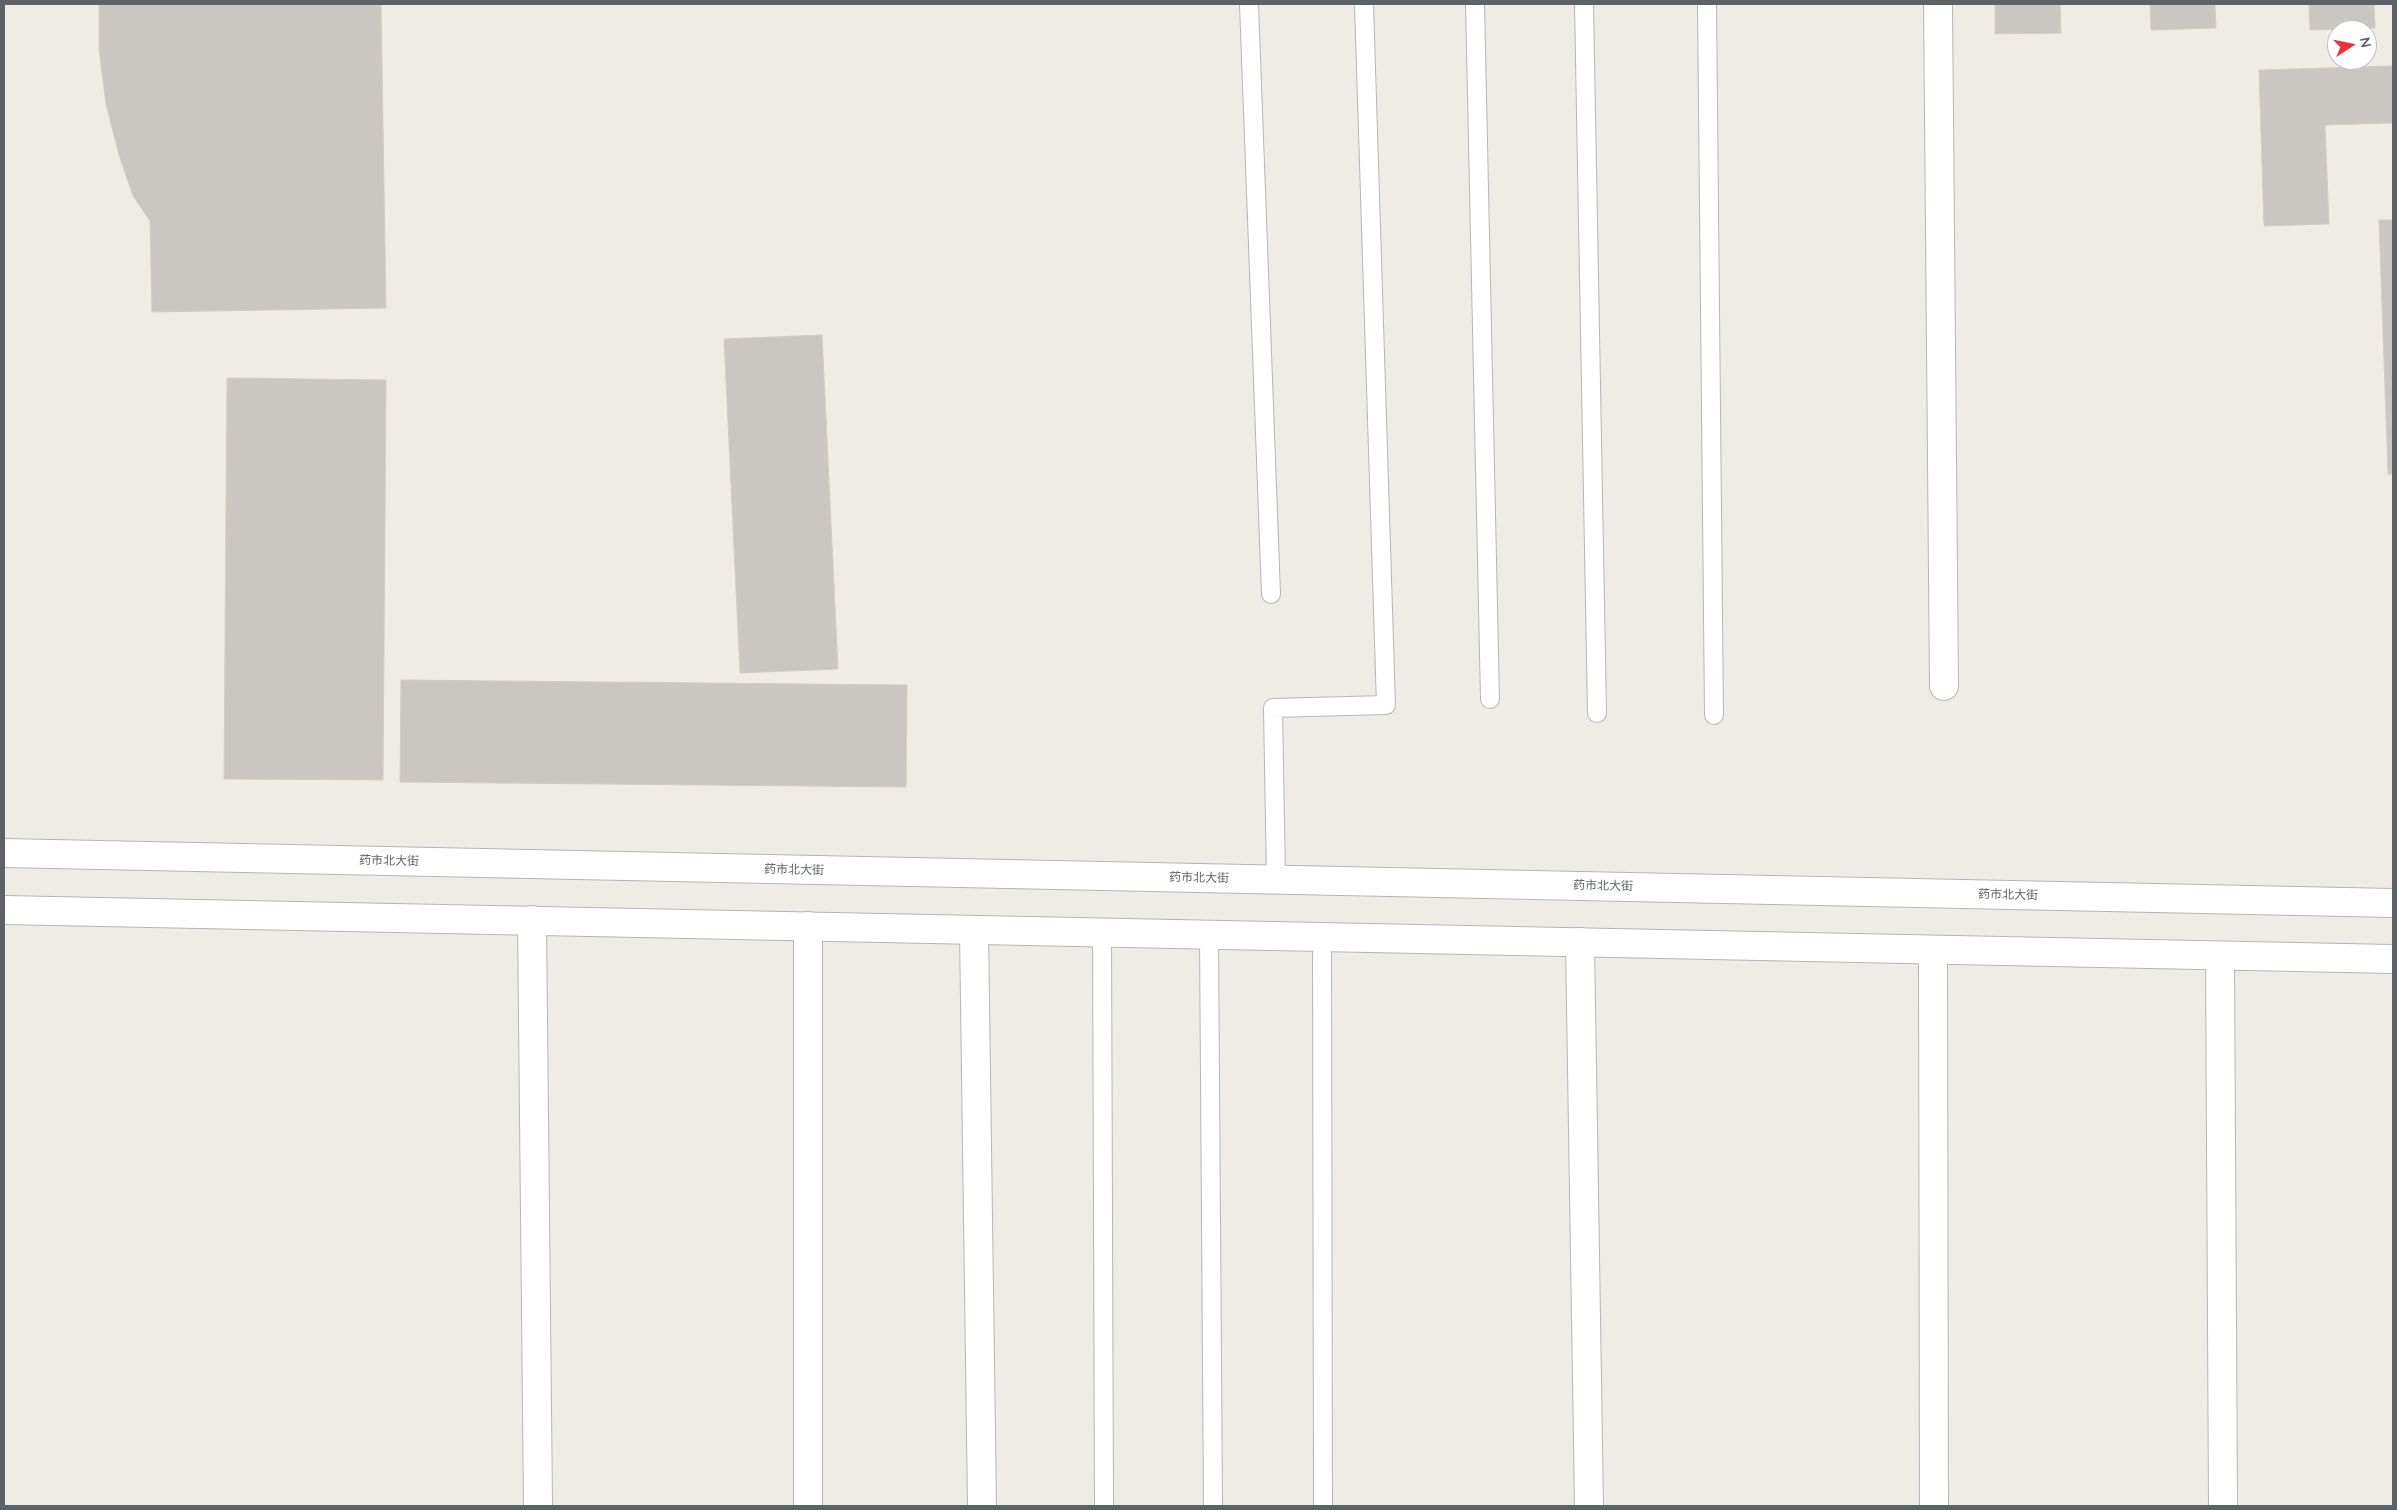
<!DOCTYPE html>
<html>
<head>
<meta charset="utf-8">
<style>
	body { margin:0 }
	#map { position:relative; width:2397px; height:1510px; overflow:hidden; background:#efece5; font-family:Quicksand,sans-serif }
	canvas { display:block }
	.frame { position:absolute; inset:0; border:5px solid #5d6266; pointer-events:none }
	.north { position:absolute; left:2327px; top:20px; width:50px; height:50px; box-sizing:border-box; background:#fff; border:1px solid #bec0c2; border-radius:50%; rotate:79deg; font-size:14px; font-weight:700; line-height:20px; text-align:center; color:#5d6266 }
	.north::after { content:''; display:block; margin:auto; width:18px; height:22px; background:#ea303d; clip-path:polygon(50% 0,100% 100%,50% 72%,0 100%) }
</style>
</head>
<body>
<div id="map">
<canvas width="2397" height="1510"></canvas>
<div class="frame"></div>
<div class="north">N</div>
</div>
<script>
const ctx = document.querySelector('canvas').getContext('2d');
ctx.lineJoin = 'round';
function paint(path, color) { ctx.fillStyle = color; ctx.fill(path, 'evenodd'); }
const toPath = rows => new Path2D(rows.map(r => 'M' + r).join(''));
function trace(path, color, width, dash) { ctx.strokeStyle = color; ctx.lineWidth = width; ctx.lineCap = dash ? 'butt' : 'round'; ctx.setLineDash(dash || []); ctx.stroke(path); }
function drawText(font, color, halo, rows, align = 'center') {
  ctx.font = font + ' Quicksand,"Noto Sans SC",sans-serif'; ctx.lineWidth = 4; ctx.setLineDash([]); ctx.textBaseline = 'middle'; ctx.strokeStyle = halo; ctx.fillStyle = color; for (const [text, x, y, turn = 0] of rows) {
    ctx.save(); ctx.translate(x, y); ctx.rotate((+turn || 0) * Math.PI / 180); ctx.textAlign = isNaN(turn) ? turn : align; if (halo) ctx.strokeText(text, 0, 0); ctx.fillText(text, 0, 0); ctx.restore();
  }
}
const building = toPath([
	[99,4,381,4,386,308,152,312,150,221,133,196,119,155,106,104,99,49,99,4],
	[1995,4,2060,4,2061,33,1995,34,1995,4],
	[2150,4,2215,4,2216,28,2151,30,2150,4],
	[2309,4,2374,4,2375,28,2310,30,2309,4],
	[2393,66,2393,123,2325,125,2329,224,2264,226,2259,70,2393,66],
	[2379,220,2393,220,2393,474,2388,474,2379,220],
	[822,335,838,669,740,673,724,339,822,335],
	[227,378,386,380,383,780,224,779,227,378],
	[401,680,907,685,906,787,400,782,401,680]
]);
paint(building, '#cac7c2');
trace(building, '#d4ccc3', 1);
const service = toPath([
	[1249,4,1271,594],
	[1475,4,1490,699],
	[1584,4,1597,713],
	[1707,4,1714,715],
	[1276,880,1273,708,1386,705,1364,4],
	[1102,932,1104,1506],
	[1209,935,1213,1506],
	[1322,937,1323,1506]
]);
const minor = toPath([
	[1938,4,1944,686],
	[532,920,538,1506],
	[808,926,808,1506],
	[974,930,982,1506],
	[1580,942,1589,1506],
	[1933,950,1934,1506],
	[2220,956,2223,1506]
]);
const secondary = toPath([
	[4,853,2393,903],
	[4,910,2393,959]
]);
trace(service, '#b3b7ba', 20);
trace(minor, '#b3b7ba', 30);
trace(secondary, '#b2b6ba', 30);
trace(service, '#fff', 18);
trace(minor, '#fff', 28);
trace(secondary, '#fff', 28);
drawText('12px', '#5d6266', '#fff', [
	["药市北大街",389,861,1],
	["药市北大街",794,870,1],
	["药市北大街",1199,878,1],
	["药市北大街",1603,886,1],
	["药市北大街",2008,895,1]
]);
</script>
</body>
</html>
